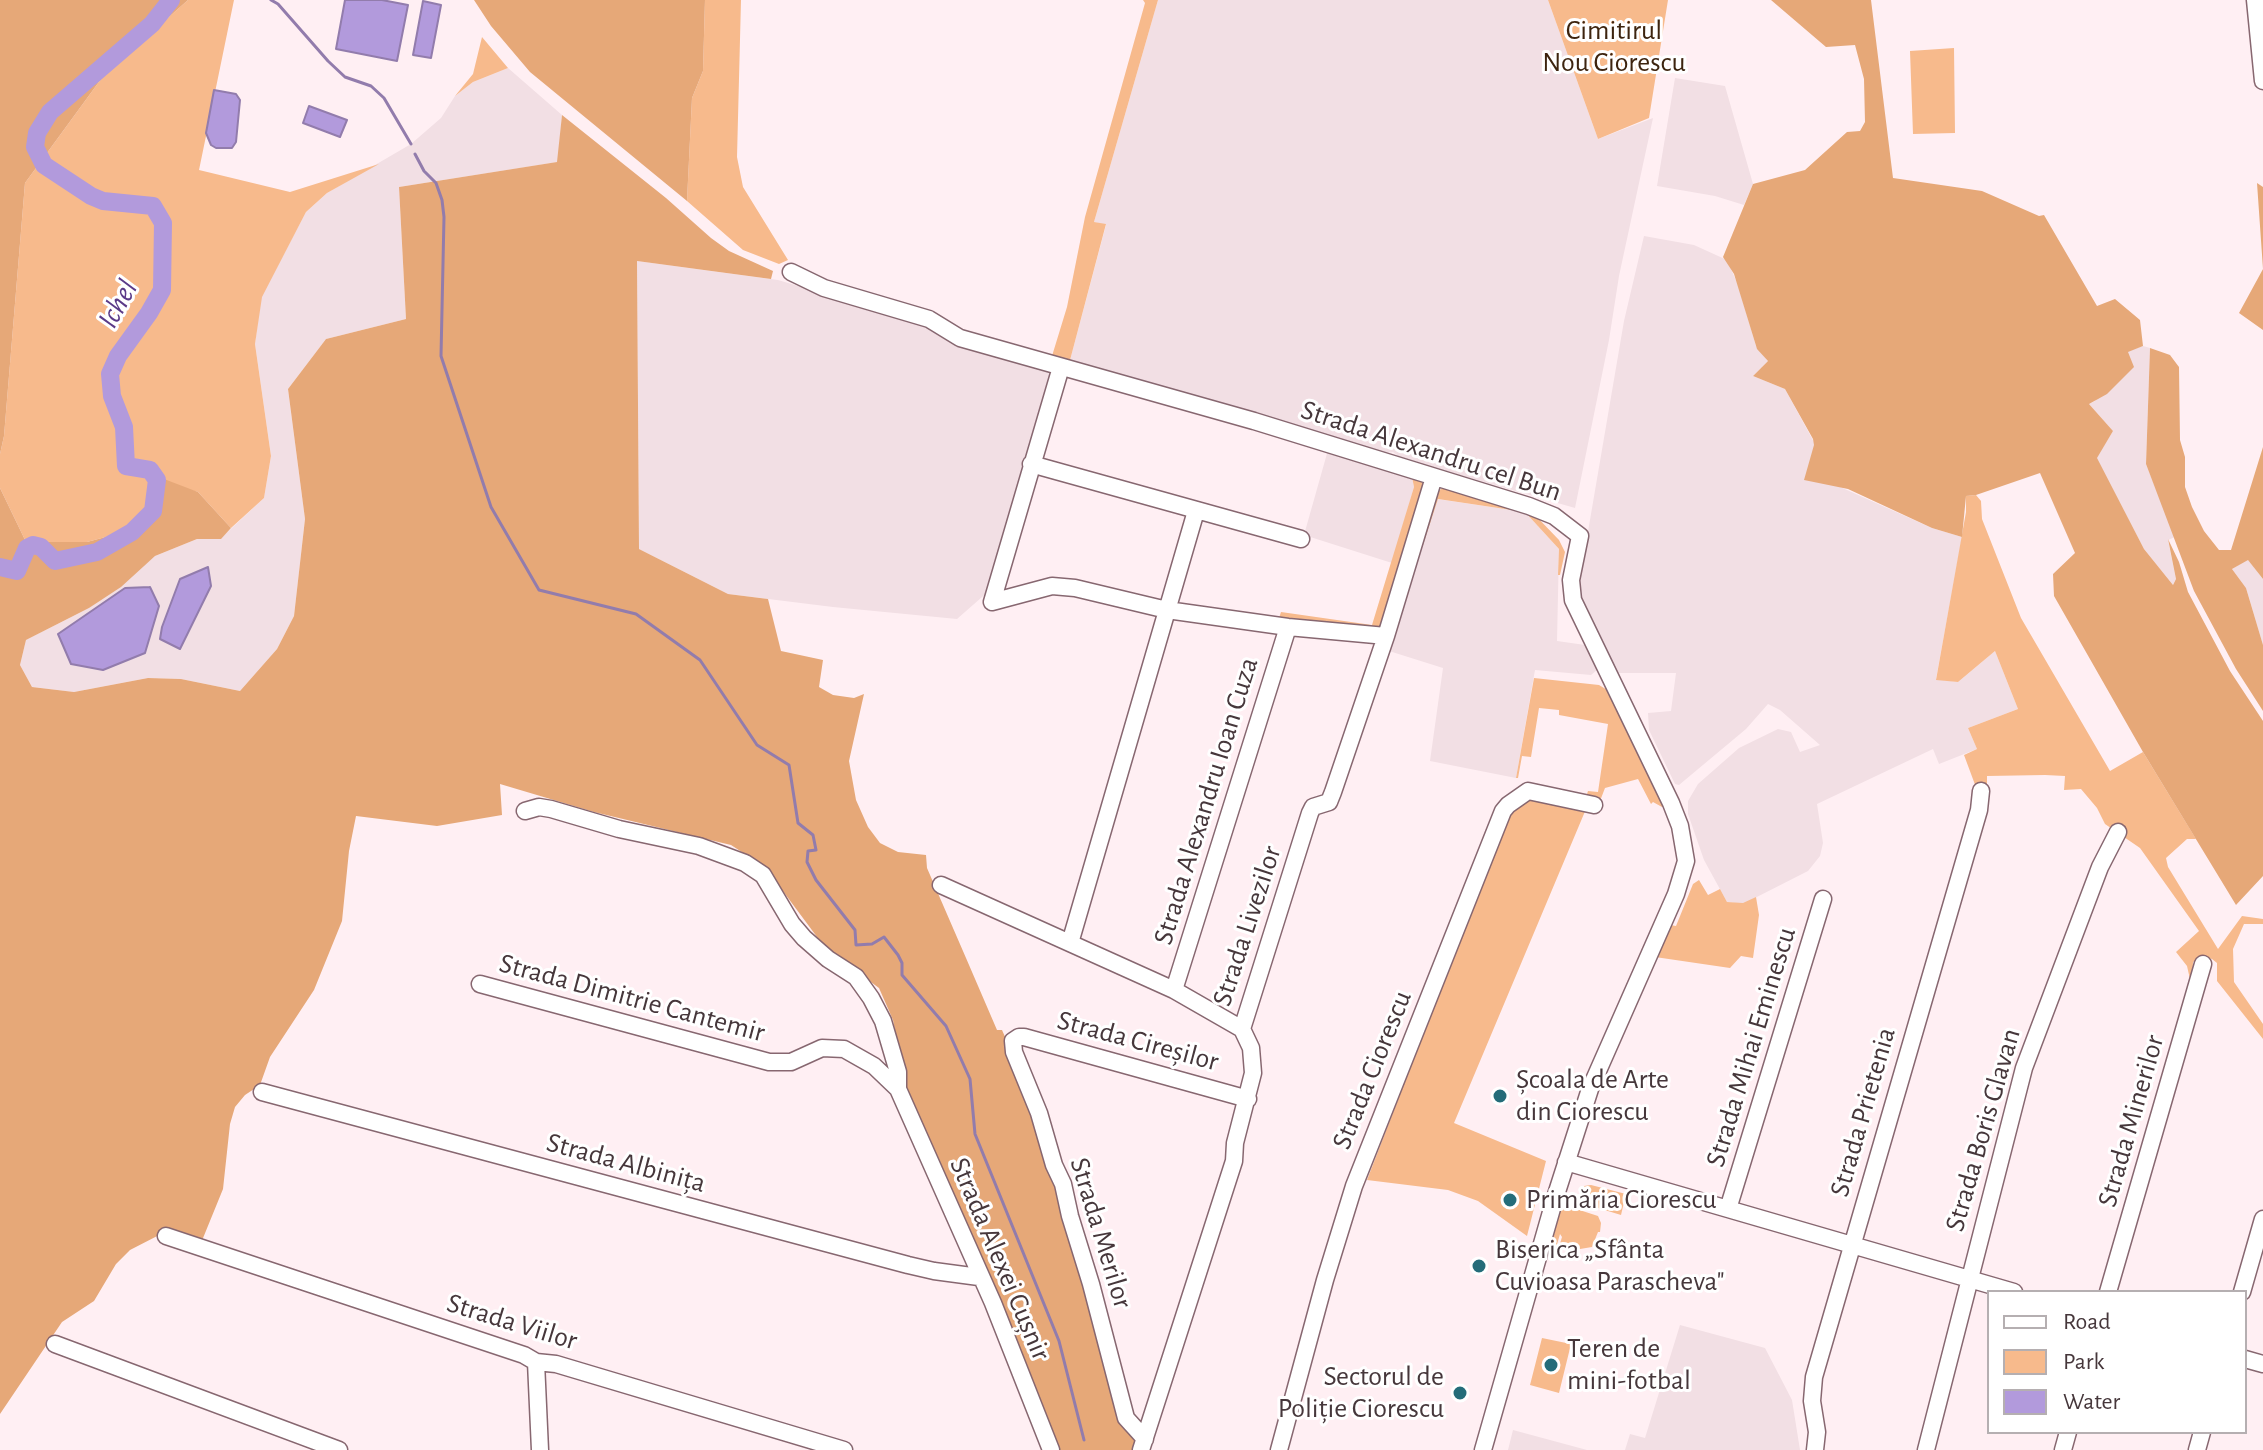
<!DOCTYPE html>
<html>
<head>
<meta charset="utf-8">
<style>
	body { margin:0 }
	#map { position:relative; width:2263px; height:1450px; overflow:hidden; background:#ffeff3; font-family:"Alegreya Sans",sans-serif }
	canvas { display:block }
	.legend { position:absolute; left:1987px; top:1290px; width:260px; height:144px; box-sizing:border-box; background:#fff; border:2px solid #b5afb1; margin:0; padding:10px 14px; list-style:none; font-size:24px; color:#46373b }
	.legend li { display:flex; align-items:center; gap:16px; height:40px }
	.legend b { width:40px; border:2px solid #b5afb1 }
</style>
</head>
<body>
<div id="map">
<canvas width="2263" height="1450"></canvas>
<ul class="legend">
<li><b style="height:10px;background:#fff"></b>Road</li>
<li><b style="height:22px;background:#f7ba8c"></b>Park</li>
<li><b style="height:22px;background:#b29adc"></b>Water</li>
</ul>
</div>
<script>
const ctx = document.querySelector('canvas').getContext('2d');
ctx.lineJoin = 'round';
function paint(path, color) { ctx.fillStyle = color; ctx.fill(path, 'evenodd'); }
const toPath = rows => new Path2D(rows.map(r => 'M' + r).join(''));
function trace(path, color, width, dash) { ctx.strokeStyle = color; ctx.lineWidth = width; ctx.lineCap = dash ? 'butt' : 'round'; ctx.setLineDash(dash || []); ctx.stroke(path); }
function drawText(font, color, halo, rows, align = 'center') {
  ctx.font = font + ' "Alegreya Sans",sans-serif'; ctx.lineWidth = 6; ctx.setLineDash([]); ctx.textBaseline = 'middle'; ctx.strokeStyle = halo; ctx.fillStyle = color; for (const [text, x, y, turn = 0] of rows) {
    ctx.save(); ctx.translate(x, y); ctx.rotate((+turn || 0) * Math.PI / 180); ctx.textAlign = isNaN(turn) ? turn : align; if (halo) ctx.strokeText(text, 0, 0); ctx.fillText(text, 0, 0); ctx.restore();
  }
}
paint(toPath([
	[1158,0,1548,0,1598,139,1653,118,1619,276,1609,340,1575,508,1401,458,1393,452,1383,453,1069,364,1106,225,1094,222],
	[508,68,562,115,558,162,399,187,406,319,326,339,288,389,305,519,294,616,277,649,240,691,181,679,148,678,74,692,32,687,20,665,26,640,89,608,155,556,197,539,221,538,264,498,271,456,255,344,261,297,306,212,327,193,411,144,441,118,455,96,473,82],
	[1675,78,1725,86,1753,184,1744,205,1715,196,1657,186],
	[1644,236,1694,245,1727,260,1738,285,1756,346,1768,361,1753,376,1785,389,1838,486,1932,528,1962,537,1936,679,1958,682,1995,651,2018,709,1968,728,1977,749,1939,764,1933,749,1817,804,1823,843,1820,856,1808,871,1743,904,1727,902,1704,860,1688,814,1688,801,1698,784,1739,748,1778,729,1791,732,1800,752,1820,745,1780,710,1768,704,1746,729,1679,785,1675,784,1649,730,1648,713,1671,711,1676,673,1614,673,1578,590,1624,321],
	[637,261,778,280,929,325,948,341,1047,369,1052,378,990,590,957,619,833,607,728,594,639,549],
	[2143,346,2150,348,2146,464,2175,537,2168,540,2176,579,2173,585,2144,549,2096,458,2113,431,2089,404,2095,401,2127,351],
	[1328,450,1412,477,1414,487,1392,563,1304,535],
	[1437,499,1525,512,1559,549,1557,641,1585,645,1597,670,1591,675,1535,670,1516,778,1430,761,1443,668,1389,651],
	[2248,559,2263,579,2263,645,2246,588,2232,569],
	[1680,1325,1765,1348,1792,1400,1800,1450,1625,1450,1630,1434,1645,1438],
	[1513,1430,1587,1450,1508,1450]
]), '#f2dfe4');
paint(toPath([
	[188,0,234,0,199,170,290,192,379,164,327,193,306,212,262,297,255,344,271,456,264,498,231,528,198,492,149,480,147,509,124,532,87,542,26,542,0,488,0,454,4,436,25,183,104,75],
	[705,0,741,0,737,157,743,187,788,260,779,264,743,250,687,201,692,98,703,71],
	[1143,0,1158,0,1094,222,1106,224,1069,364,1052,356,1067,307,1085,217,1145,3],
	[1548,0,1668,0,1649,118,1598,139],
	[482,37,508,68,473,82,455,96,473,74],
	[1954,48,1955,133,1913,134,1910,51],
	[1412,477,1421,481,1425,487,1387,622,1376,630,1278,621,1281,612,1372,625,1414,487],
	[1441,489,1447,489,1534,514,1559,540,1565,552,1560,575,1558,575,1559,549,1525,512,1438,499,1423,545,1419,543,1431,499],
	[1976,495,1981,501,1982,519,2021,618,2110,771,2143,752,2196,839,2187,839,2166,858,2168,867,2218,949,2242,916,2263,919,2263,924,2244,924,2233,949,2234,982,2263,1024,2263,1039,2217,981,2217,963,2212,959,2204,957,2193,962,2192,988,2187,966,2176,952,2199,931,2140,848,2105,824,2097,808,2081,789,2064,790,2065,776,2045,775,1987,776,1987,787,1977,790,1964,755,1977,749,1968,728,2018,709,1995,651,1958,682,1936,680,1966,512,1966,496],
	[1534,678,1599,685,1609,691,1667,804,1662,807,1653,802,1651,804,1638,779,1605,788,1600,801,1586,797,1588,791,1598,792,1608,724,1559,715,1559,710,1539,708,1531,757,1522,756,1518,778,1516,778],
	[1529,794,1586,809,1454,1123,1546,1161,1527,1236,1478,1201,1448,1190,1367,1180,1511,807],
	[1699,880,1708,895,1720,889,1727,902,1743,903,1756,897,1759,915,1753,958,1741,956,1730,968,1655,957,1670,925,1676,926,1693,884],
	[1591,1185,1626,1194,1621,1215,1598,1208,1584,1186],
	[1564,1205,1598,1216,1601,1223,1600,1232,1598,1232,1592,1247,1568,1251,1568,1247,1560,1246,1558,1250,1562,1237,1560,1234,1556,1248,1552,1244,1560,1207],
	[1542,1338,1571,1344,1559,1393,1530,1385]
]), '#f7ba8c');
paint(toPath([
	[0,0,188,0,104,75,25,183,4,436,0,454],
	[474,0,705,0,703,71,692,98,687,201,530,72,491,26],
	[1771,0,1871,0,1893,178,1982,191,2039,216,2044,215,2097,306,2115,299,2140,320,2143,346,2128,352,2134,367,2107,394,2089,404,2113,431,2097,458,2144,549,2173,585,2176,579,2168,539,2179,562,2188,592,2230,671,2263,721,2263,876,2236,905,2143,752,2054,596,2053,574,2075,553,2040,473,1976,495,1966,496,1962,537,1932,528,1848,489,1804,480,1814,445,1813,439,1785,389,1753,376,1768,361,1757,349,1734,274,1723,257,1753,184,1805,170,1847,132,1860,131,1865,122,1864,79,1855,45,1826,47],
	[562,115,666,198,711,238,729,251,773,271,771,279,637,261,639,549,728,594,768,599,781,651,823,660,819,687,833,695,854,698,864,694,849,761,856,800,868,827,880,843,898,852,926,855,927,868,966,958,997,1030,1002,1030,1025,1082,1137,1436,1134,1450,1056,1450,908,1099,893,1020,879,988,826,949,765,867,731,845,594,812,500,784,502,815,437,826,356,816,349,851,342,921,314,990,270,1057,260,1085,245,1095,235,1107,230,1124,223,1189,201,1243,165,1232,130,1250,116,1264,94,1301,62,1322,0,1414,0,488,26,542,87,542,124,532,147,509,149,480,164,479,198,492,231,528,221,539,197,539,155,556,121,587,89,608,26,640,20,665,32,687,74,692,148,678,181,679,240,691,277,649,294,616,305,519,288,389,326,339,406,319,399,187,557,162],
	[2257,183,2263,187,2263,330,2239,313,2263,269],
	[2150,348,2170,355,2179,367,2180,440,2185,457,2185,487,2192,507,2204,531,2219,550,2231,550,2263,447,2263,579,2248,560,2232,569,2246,588,2263,645,2263,711,2236,669,2194,591,2146,464]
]), '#e6a878');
const water = toPath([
	[345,0,382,0,408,5,397,61,336,49,345,0],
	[423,1,441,5,431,58,413,55,423,1],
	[214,90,236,94,240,100,236,142,232,148,216,148,211,145,206,133,214,90],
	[309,106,347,120,340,137,303,123,309,106],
	[208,567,211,586,180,649,160,639,162,627,180,579,208,567],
	[150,587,159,606,145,653,103,670,71,664,58,634,125,588,150,587]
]);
paint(water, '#b29adc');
trace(water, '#927cac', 2);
trace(toPath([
	[271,0,278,4,328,61,345,77,371,86,384,98,411,144],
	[415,154,424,171,436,183,442,200,444,217,441,356,491,507,539,590,636,614,700,660,757,745,789,765,798,823,813,835,816,850,808,851,807,862,816,880,855,930,856,945,872,944,884,937,898,955,902,963,902,975,946,1026,970,1079,975,1134,1059,1341,1084,1440]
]), '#927cac', 3);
trace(toPath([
	[0,567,17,571,27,548,33,545,41,547,55,561,97,552,132,532,153,511,157,480,150,470,126,466,124,427,112,396,110,374,118,356,149,313,162,290,163,223,153,206,103,201,91,196,44,165,35,147,37,133,50,112,152,24,171,0]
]), '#b29adc', 18);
const minor = toPath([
	[2255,0,2263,81],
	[791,272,824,288,929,319,960,338,1254,421,1529,506,1554,516,1580,536,1571,580,1573,600,1671,803,1680,826,1686,861,1676,894,1590,1089,1555,1198,1483,1450],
	[1031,464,1301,539],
	[992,602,1052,586,1075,588,1167,610,1288,627,1386,636],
	[992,602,1061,367],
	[525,811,539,807,551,809,619,829,699,846,745,863,763,875,792,924,804,938,828,959,856,977,871,998,883,1021,898,1072,898,1089,993,1303,1051,1450],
	[941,885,1174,990,1242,1029],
	[1070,943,1196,511],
	[480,984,769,1062,791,1062,822,1048,844,1049,874,1066,898,1089],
	[1174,990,1288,627],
	[262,1092,908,1265,934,1271,979,1277],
	[1566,1162,2014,1292],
	[1728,1209,1823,899],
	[166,1236,524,1355,536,1362,556,1364,844,1450],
	[2108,1292,2203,964],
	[2242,1292,2263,1219],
	[55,1344,339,1450],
	[2245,1359,2263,1364],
	[536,1362,540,1450],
	[1145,1439,1126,1418,1091,1284,1070,1216,1063,1184,1054,1165,1039,1113,1014,1052,1013,1041,1019,1037,1024,1037,1248,1099],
	[1141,1450,1234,1161,1235,1143,1253,1073,1251,1048,1242,1029,1310,813,1313,807,1329,802,1333,792,1386,636,1434,477],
	[1279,1450,1325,1280,1354,1186,1503,811,1508,805,1528,791,1594,805],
	[1815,1450,1817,1432,1812,1401,1814,1377,1979,810,1981,791],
	[1926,1450,2024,1068,2100,867,2118,832],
	[2063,1450,2068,1432],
	[2197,1450,2202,1432]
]);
trace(minor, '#876770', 19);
trace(minor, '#fff', 16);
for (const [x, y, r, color] of [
	[1500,1096,8,"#246c79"],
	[1510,1200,8,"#246c79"],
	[1479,1266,8,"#246c79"],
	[1551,1365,8,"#246c79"],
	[1460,1393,8,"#246c79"]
]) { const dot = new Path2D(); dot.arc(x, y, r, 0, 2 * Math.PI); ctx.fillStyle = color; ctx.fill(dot); trace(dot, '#fff', 3); }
drawText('28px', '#3d240f', '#fff', [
	["Cimitirul",1614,31],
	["Nou Ciorescu",1614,63]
]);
drawText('28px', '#46373b', '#fff', [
	["Strada Alexandru cel Bun",1431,451,18],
	["Strada Alexandru Ioan Cuza",1206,801,-73],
	["Strada Livezilor",1247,926,-72],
	["Strada Dimitrie Cantemir",632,998,15],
	["Strada Cireșilor",1138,1041,15],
	["Strada Mihai Eminescu",1751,1047,-73],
	["Strada Ciorescu",1372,1070,-68],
	["Strada Prietenia",1863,1112,-74],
	["Strada Minerilor",2131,1121,-74],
	["Strada Boris Glavan",1983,1130,-74],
	["Strada Albinița",626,1163,15],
	["Strada Merilor",1101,1233,73],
	["Strada Alexei Cușnir",1000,1259,67],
	["Strada Viilor",512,1322,17]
]);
drawText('28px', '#46373b', '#fff', [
	["Școala de Arte",1516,1080],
	["din Ciorescu",1516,1112],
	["Primăria Ciorescu",1526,1200],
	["Biserica „Sfânta",1495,1250],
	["Cuvioasa Parascheva\"",1495,1282],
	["Teren de",1567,1349],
	["mini-fotbal",1567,1381],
	["Sectorul de",1444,1377,"right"],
	["Poliție Ciorescu",1444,1409,"right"]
], 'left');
drawText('italic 30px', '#5b3a88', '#fff', [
	["Ichel",118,304,-61]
]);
</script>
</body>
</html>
